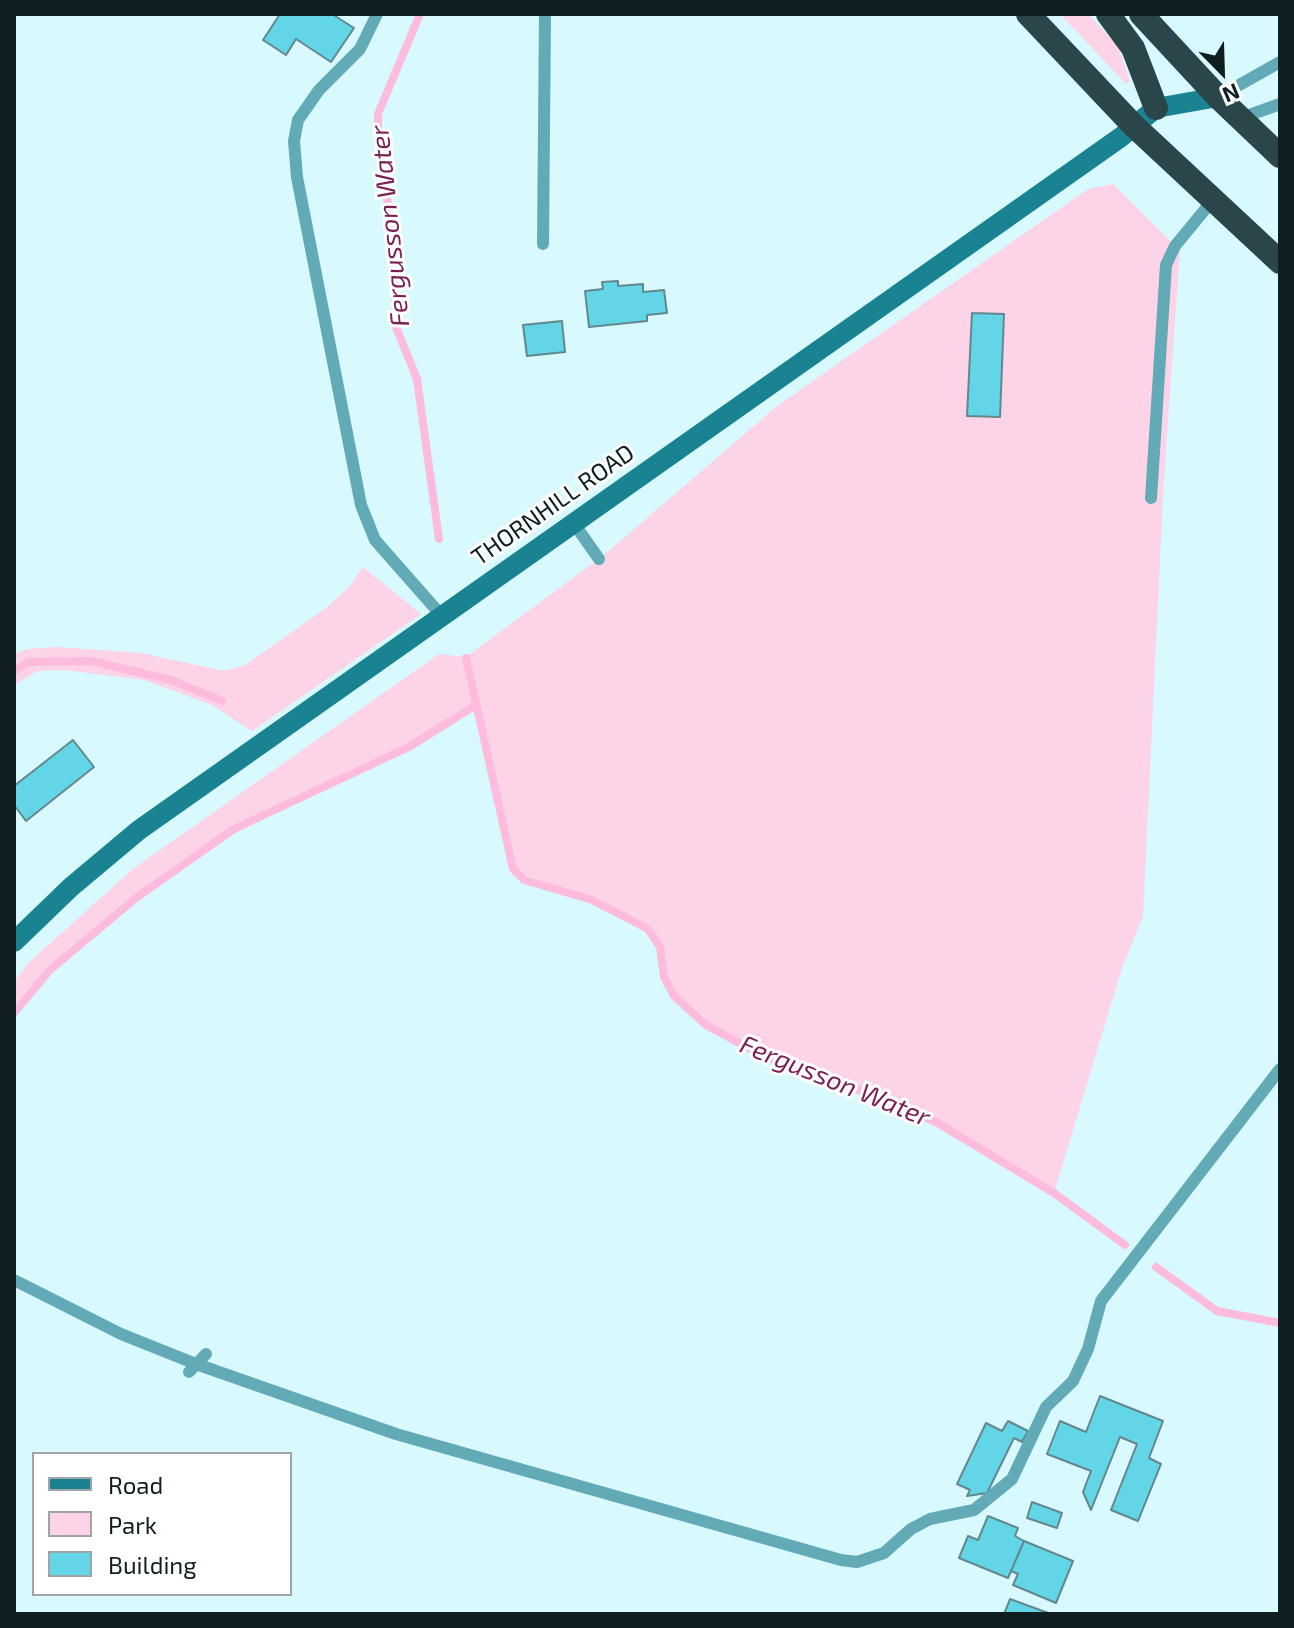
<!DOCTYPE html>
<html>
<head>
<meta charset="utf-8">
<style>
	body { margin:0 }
	#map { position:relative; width:1294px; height:1628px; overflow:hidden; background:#d8f9fe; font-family:"Exo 2",sans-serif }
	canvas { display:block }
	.frame { position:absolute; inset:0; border:16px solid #0f1e21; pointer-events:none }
	.legend { position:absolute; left:32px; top:1452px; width:260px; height:144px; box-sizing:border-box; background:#fff; border:2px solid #9fa5a6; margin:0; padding:10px 14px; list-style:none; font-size:24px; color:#0f1e21 }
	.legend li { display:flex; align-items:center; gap:16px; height:40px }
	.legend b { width:40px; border:2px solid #9fa5a6 }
	.north { position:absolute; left:1182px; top:32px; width:80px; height:80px; -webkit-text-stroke:6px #fff; paint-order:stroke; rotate:157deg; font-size:22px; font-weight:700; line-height:32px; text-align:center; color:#0f1e21 }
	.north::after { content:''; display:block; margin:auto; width:28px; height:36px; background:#0f1e21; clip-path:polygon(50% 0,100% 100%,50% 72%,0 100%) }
</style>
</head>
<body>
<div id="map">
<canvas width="1294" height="1628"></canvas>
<div class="frame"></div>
<ul class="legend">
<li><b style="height:10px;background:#198391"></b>Road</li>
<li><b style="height:22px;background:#fcd3e7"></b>Park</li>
<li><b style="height:22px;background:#62d6e7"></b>Building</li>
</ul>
<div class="north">N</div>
</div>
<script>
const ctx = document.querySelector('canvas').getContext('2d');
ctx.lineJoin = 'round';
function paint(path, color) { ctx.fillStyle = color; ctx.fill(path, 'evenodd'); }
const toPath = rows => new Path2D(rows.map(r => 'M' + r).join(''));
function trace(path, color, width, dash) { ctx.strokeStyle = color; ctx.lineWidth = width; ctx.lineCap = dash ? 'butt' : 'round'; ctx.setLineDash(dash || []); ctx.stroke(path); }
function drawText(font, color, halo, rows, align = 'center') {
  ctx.font = font + ' "Exo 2",sans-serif'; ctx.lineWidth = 6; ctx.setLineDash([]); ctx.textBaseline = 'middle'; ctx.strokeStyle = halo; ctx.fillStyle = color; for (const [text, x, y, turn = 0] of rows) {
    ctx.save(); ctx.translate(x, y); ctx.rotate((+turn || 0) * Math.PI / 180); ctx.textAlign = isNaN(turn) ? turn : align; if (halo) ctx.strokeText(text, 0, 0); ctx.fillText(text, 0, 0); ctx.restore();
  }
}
paint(toPath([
	[1060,14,1088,14,1118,46,1130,81,1126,84],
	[1113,184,1180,251,1164,478,1143,916,1122,968,1054,1193,936,1122,799,1066,767,1058,706,1025,674,996,651,930,592,900,524,880,513,869,476,706,409,747,234,829,136,898,50,970,14,1013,14,982,28,963,133,869,439,654,466,657,604,555,777,406,1088,189],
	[363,567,421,614,252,731,212,705,144,680,64,670,38,671,14,685,14,654,27,649,58,647,141,653,224,671,245,665,326,608,349,587]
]), '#fcd3e7');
trace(toPath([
	[420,14,378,114,378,133,392,233,396,327,417,379,439,539],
	[466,658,513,869,524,880,592,900,648,929,660,947,664,977,674,996,706,1025,767,1058,799,1066,936,1122,1054,1193,1125,1245],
	[14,671,28,662,91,661,171,680,222,701],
	[14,1013,50,970,136,898,234,829,409,747,476,705],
	[1156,1267,1217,1311,1280,1323]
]), '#fdbcdd', 8);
const building = toPath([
	[280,14,332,14,354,28,331,62,296,39,286,55,263,40,280,14],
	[618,281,618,286,643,284,643,292,664,290,667,313,647,315,647,321,589,327,585,291,603,289,602,282,618,281],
	[972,313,1004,314,1000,417,967,416,972,313],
	[562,321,565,352,527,356,523,325,562,321],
	[73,740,94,767,26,821,14,805,14,786,73,740],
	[1100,1396,1163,1421,1149,1458,1161,1464,1138,1521,1111,1510,1137,1444,1120,1437,1091,1510,1083,1492,1091,1471,1047,1454,1060,1421,1086,1432,1100,1396],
	[1008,1421,1028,1431,1022,1442,1014,1438,987,1493,967,1496,970,1490,957,1484,986,1423,1002,1431,1008,1421],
	[1032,1502,1062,1513,1057,1528,1027,1518,1032,1502],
	[988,1516,1018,1528,1015,1536,1024,1541,1008,1578,959,1558,968,1536,978,1540,988,1516],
	[1024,1541,1073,1561,1056,1603,1013,1585,1018,1574,1011,1571,1024,1541],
	[1010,1599,1051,1614,1004,1614,1010,1599]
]);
paint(building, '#62d6e7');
trace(building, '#62888e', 2);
trace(toPath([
	[377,14,360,49,319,90,298,120,294,141,297,177,361,505,375,540,441,615],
	[1218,97,1280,62],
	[1241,118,1280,104],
	[543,244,545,14],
	[1151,498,1166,265,1175,246,1212,201],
	[573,522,599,559],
	[14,1280,121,1334,196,1364,396,1434,841,1560,857,1562,884,1553,911,1529,930,1519,974,1510,1012,1479,1046,1407,1073,1381,1088,1349,1101,1301,1280,1069],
	[189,1372,206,1354]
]), '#61aab6', 12);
trace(toPath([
	[14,942,71,887,139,830,1121,137,1156,108,1218,97]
]), '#198391', 20);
trace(toPath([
	[1028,14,1133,125,1280,262],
	[1108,14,1133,48,1156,108],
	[1141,14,1218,97,1280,156]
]), '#2b464a', 24);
drawText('24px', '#0f1e21', '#fff', [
	["THORNHILL ROAD",553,505,-35]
]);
drawText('italic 26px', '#7a2057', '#fff', [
	["Fergusson Water",390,226,-96],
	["Fergusson Water",835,1081,22]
]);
</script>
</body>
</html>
